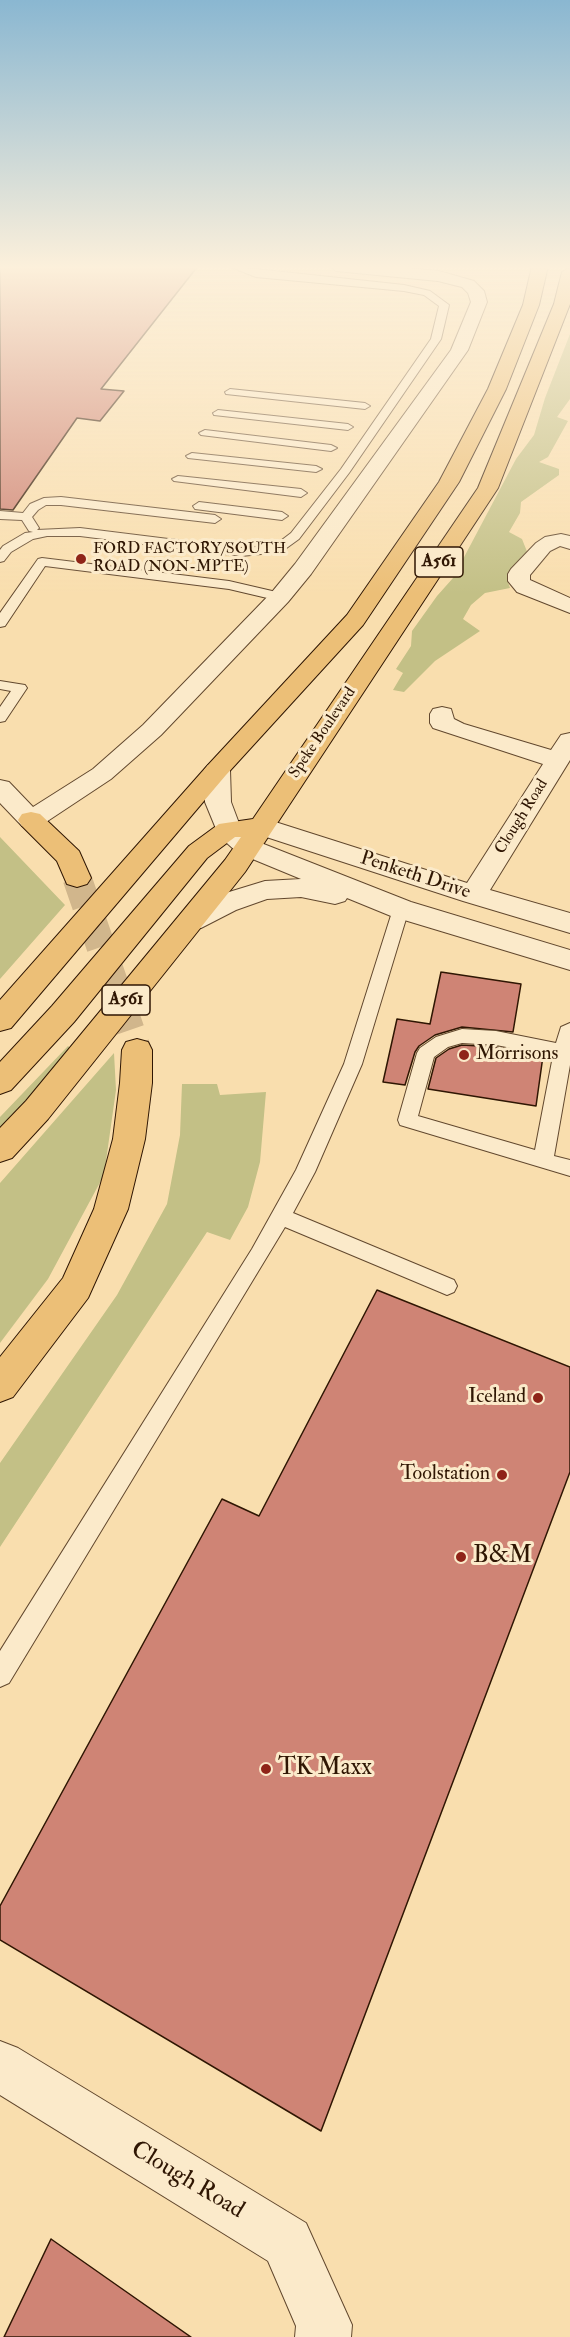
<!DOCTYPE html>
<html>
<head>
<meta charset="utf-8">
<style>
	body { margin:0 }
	canvas { display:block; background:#f9deae }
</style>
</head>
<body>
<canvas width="570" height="2337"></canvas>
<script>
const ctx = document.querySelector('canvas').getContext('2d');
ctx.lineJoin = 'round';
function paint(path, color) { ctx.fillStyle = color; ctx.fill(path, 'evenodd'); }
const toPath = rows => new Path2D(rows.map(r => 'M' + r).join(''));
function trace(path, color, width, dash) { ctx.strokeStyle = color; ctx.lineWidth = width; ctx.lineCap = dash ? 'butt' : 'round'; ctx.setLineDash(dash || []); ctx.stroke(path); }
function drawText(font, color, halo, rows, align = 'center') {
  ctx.font = font + ' "IM FELL Double Pica",serif'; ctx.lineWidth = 6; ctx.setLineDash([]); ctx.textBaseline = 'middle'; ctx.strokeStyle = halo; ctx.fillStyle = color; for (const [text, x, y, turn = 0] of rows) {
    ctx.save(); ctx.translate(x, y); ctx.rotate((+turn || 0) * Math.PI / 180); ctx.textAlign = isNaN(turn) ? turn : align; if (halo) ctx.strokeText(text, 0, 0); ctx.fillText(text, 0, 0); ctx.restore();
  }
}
paint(toPath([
	[570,334,570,399,557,417,568,421,548,457,539,462,559,469,559,475,521,502,520,513,509,532,522,539,528,554,507,579,510,588,485,593,471,605,463,619,480,631,435,661,404,692,393,690,403,673,396,669,411,646,412,631,437,596,453,578,516,459,534,435,545,398],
	[0,837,65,905,0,979],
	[68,1046,75,1052,0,1131,0,1117],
	[114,1053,116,1090,104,1175,48,1279,0,1343,0,1183],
	[182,1084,217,1084,220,1095,266,1092,260,1162,248,1207,230,1240,207,1232,0,1547,0,1463,117,1295,167,1204,180,1135]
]), '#c3c086');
const building = toPath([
	[0,266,198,266,101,389,124,391,100,421,77,418,13,510,0,509,0,266],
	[441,972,521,984,513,1032,462,1027,435,1035,419,1046,415,1052,405,1085,383,1082,397,1019,430,1024,441,972],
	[462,1045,496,1047,543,1056,536,1106,428,1089,436,1058,449,1049,462,1045],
	[377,1290,570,1367,570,1472,321,2131,0,1940,0,1906,222,1499,259,1516,377,1290],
	[51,2239,118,2286,191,2337,4,2337,51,2239]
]);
paint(building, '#cf8475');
trace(building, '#2f1603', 1.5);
trace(toPath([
	[77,878,137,1050]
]), '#d1b68c', 29, [29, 15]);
const service = toPath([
	[228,266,404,285,430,291,449,305,441,339,349,473,299,539,281,552,241,556,80,536,47,536,33,539,11,552,4,561,0,562,0,550,3,546,25,533,33,532,29,531,22,520,0,519,0,511,23,513,30,504,44,498,61,497,215,515,221,519,215,523,61,505,46,505,38,510,32,517,39,528,37,530,80,528,241,548,274,546,291,533,341,469,431,339,439,306,424,295,404,291,256,277,228,266],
	[230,389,365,403,370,406,365,409,226,394,225,392,230,389],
	[218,410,348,424,353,427,348,430,214,415,213,413,218,410],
	[205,430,331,445,337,448,331,451,201,435,199,433,205,430],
	[192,453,316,466,322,469,316,472,188,458,186,456,192,453],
	[178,476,301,489,307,493,301,497,174,481,172,479,178,476],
	[199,502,282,512,288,516,282,520,195,509,193,506,199,502],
	[42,558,229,581,285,594,286,597,280,601,229,589,45,566,5,626,0,627,0,613,38,559,42,558],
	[0,681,25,685,27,688,5,721,0,722,0,707,11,691,0,689,0,681],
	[401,903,407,905,409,909,362,1064,315,1172,293,1213,454,1280,457,1286,454,1292,447,1295,440,1292,285,1227,9,1683,0,1687,0,1651,252,1249,296,1170,344,1064,393,909,395,905,401,903],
	[570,1023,570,1065,554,1156,570,1160,570,1176,400,1125,398,1120,417,1053,420,1048,436,1037,462,1029,496,1031,556,1043,561,1027,570,1023],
	[462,1043,496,1045,553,1056,535,1150,418,1116,434,1057,448,1047,462,1043]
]);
const minor = toPath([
	[329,266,388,266,439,271,474,281,484,291,487,302,468,350,311,574,288,602,161,735,111,779,40,826,31,828,22,826,0,803,0,780,9,782,33,807,93,769,143,725,272,592,295,564,451,350,471,302,468,293,462,287,438,281,336,271,329,266],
	[561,534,570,536,570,549,560,546,550,551,530,575,530,580,570,598,570,613,517,592,508,581,508,574,511,569,536,543,545,537,561,534],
	[442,707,451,709,454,719,464,724,551,750,561,735,570,733,570,760,490,890,570,913,570,933,463,901,251,832,247,826,251,820,260,818,269,820,467,883,543,764,433,728,430,723,430,714,433,709,442,707],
	[217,762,226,765,230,770,231,802,240,826,256,841,411,902,570,950,570,970,391,916,347,898,345,901,335,904,301,897,267,899,236,910,201,928,191,930,181,928,177,921,181,914,216,896,265,881,301,879,238,853,219,836,205,802,204,770,208,765,217,762],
	[0,2041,18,2048,306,2223,352,2325,351,2337,295,2337,296,2326,268,2261,0,2095,0,2041]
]);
const trunk = toPath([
	[532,266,548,266,539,305,506,389,459,482,363,625,226,775,11,1028,0,1031,0,1000,208,765,347,615,439,482,488,389,523,305,532,266],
	[570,267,570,304,498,488,245,872,48,1119,12,1158,0,1162,0,1128,26,1101,225,860,241,837,235,837,207,858,74,1022,11,1090,0,1094,0,1062,52,1006,189,846,219,824,253,819,478,488,554,304,562,272,570,267],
	[31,812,40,814,79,851,91,878,87,884,77,887,67,884,57,861,22,826,18,820,22,814,31,812],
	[137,1039,148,1042,152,1050,152,1083,145,1139,128,1209,88,1298,13,1397,0,1402,0,1357,63,1278,94,1209,113,1139,120,1083,122,1050,126,1042,137,1039]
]);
trace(service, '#62482e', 2);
trace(minor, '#62482e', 2);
trace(trunk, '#2f1603', 2);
paint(service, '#fbeaca');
paint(minor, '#fbeaca');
paint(trunk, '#ecbf77');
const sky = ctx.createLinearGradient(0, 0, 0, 594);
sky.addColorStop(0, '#8ab7d1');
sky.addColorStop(0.45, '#fcf0db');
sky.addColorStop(1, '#fcf0db00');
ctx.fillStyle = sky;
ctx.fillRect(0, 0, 570, 594);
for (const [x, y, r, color] of [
	[81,559,6,"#8f2418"],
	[464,1055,6,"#8f2418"],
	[538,1398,6,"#8f2418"],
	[502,1475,6,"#8f2418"],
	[461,1557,6,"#8f2418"],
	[266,1769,6,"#8f2418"]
]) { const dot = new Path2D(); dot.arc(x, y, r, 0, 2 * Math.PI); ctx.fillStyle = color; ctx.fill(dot); trace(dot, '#fbeaca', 2); }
drawText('16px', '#2f1603', '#fbeaca', [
	["FORD FACTORY/SOUTH",93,550],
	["ROAD (NON-MPTE)",93,568]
], 'left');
drawText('16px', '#2f1603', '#fbeaca', [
	["Speke Boulevard",323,733,-56],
	["Clough Road",522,817,-58]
]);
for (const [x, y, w] of [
	[439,562,48],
	[126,1000,48]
]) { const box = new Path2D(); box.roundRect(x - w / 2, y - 15, w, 30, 4.5); ctx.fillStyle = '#fbeaca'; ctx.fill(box); trace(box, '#2f1603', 1.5); }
drawText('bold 18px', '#2f1603', null, [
	["A561",439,562],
	["A561",126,1000]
]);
drawText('20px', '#2f1603', '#fbeaca', [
	["Penketh Drive",415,876,18]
]);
drawText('20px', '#2f1603', '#fbeaca', [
	["Morrisons",476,1055,"left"],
	["Iceland",526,1398],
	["Toolstation",490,1475]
], 'right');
drawText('24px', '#2f1603', '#fbeaca', [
	["B&M",473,1557],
	["TK Maxx",278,1769]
], 'left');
drawText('24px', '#2f1603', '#fbeaca', [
	["Clough Road",187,2181,31]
]);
</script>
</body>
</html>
